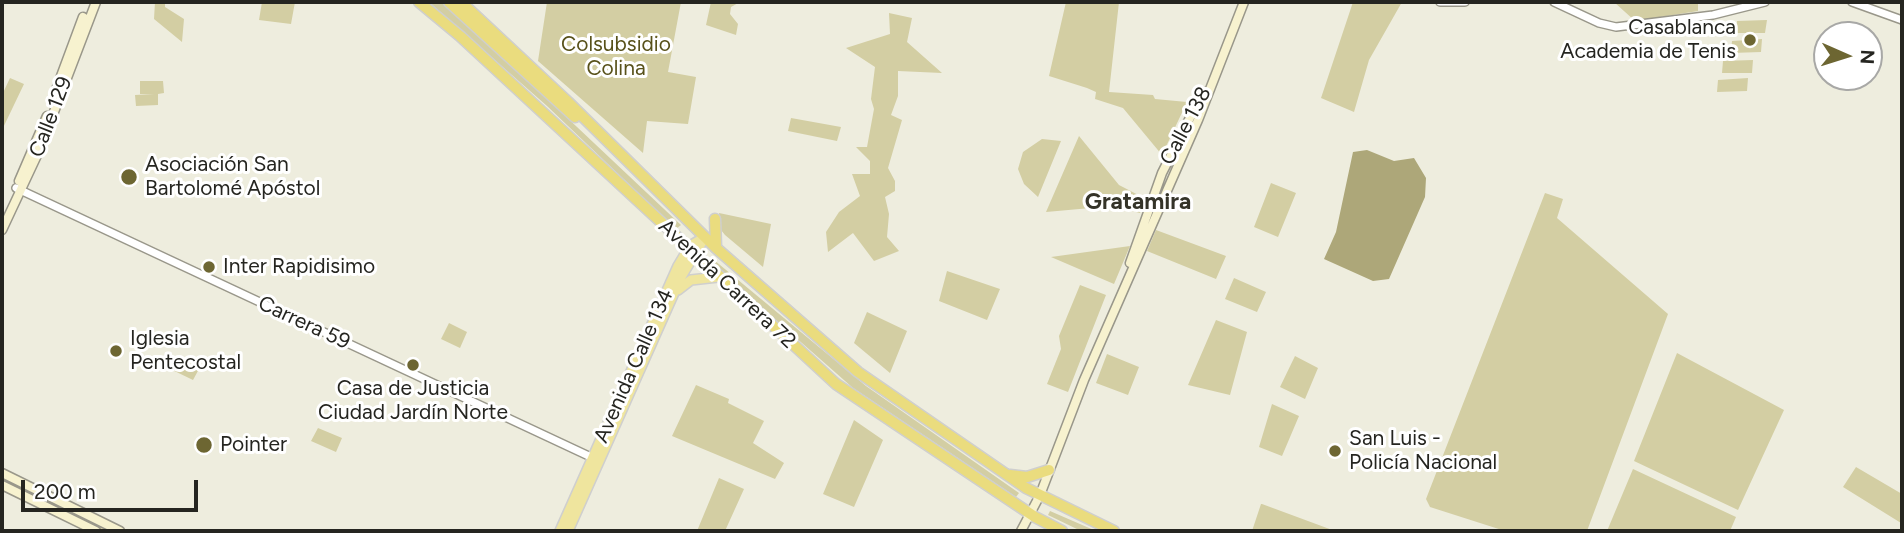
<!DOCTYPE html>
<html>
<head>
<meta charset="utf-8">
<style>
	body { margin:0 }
	#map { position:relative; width:1904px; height:533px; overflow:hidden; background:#eeedde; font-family:Figtree,sans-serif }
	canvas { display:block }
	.frame { position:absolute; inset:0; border:4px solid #252520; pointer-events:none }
	.north { position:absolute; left:1813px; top:21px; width:70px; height:70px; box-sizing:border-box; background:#fff; border:2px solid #a8a8a6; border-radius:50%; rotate:93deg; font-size:19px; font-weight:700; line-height:28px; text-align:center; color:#252520 }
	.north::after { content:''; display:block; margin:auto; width:24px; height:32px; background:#6d6632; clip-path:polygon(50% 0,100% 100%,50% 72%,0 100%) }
	.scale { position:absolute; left:21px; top:480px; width:177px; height:32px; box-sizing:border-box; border:4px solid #252520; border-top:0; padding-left:9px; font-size:21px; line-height:24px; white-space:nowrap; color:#252520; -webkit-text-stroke:5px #fff; paint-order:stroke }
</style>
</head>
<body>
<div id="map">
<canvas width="1904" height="533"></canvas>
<div class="frame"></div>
<div class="north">N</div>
<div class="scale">200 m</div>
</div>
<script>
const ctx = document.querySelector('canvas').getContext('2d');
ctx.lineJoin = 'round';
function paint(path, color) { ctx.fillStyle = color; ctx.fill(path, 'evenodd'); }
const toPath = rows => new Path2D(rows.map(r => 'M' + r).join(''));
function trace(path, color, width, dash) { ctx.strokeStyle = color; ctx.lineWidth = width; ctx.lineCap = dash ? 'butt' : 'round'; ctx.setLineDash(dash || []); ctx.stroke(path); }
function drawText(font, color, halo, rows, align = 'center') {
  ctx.font = font + ' Figtree,sans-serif'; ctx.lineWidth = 6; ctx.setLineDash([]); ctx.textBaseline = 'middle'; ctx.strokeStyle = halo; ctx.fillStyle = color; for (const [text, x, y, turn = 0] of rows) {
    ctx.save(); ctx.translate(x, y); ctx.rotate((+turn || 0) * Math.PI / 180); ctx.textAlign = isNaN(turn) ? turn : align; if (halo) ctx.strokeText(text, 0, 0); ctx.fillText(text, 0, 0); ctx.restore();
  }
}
paint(toPath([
	[155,2,165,2,165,7,184,19,182,42,154,19],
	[262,2,295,2,291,24,259,20],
	[429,2,442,2,455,12,681,225,676,229,547,106],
	[547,2,681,2,668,72,696,77,688,124,647,121,643,153,538,61],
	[711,2,740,2,731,7,730,14,738,24,736,35,706,25],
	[1066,2,1119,2,1109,92,1153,95,1155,99,1187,102,1162,155,1123,108,1095,99,1096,92,1087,88,1049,76],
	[1353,2,1402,2,1369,60,1354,112,1321,98],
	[1614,2,1698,2,1698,11,1635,21],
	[889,13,912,18,907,42,942,73,898,71,898,96,891,115,902,120,888,168,895,181,895,191,885,197,889,214,887,237,899,251,874,261,853,233,828,252,826,232,839,212,860,196,852,174,870,174,870,161,856,147,867,147,874,109,871,99,875,67,846,48,890,34],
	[1767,20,1765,33,1736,33,1737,21],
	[1762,39,1761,52,1731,53,1732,41],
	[1753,60,1752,73,1722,73,1723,61],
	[10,78,24,84,2,130,2,95],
	[1748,78,1747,91,1717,92,1718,80],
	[140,81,163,81,164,93,158,94,158,105,136,106,135,95,154,94,140,94],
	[791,118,841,127,837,141,788,131],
	[1079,136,1119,185,1146,199,1140,213,1113,206,1046,212],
	[1042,139,1061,141,1038,197,1024,184,1018,169,1023,152],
	[1271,183,1296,193,1278,237,1254,227],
	[1545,193,1563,199,1557,218,1668,314,1587,531,1505,531,1430,507,1426,499],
	[719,213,771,224,763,267,725,235,721,230],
	[1156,230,1226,256,1216,279,1147,251],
	[1130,246,1114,284,1051,257],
	[714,260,866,386,1019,493,1016,497,853,388,711,263],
	[947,271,1000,289,987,320,939,301],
	[1234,278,1266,292,1257,312,1225,299],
	[1080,285,1106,295,1068,392,1047,384,1061,349,1059,336],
	[867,312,907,331,890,373,854,343],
	[1216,320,1247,332,1230,395,1188,385],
	[449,323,467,332,460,348,441,339],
	[1677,353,1784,410,1738,510,1634,461],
	[1107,354,1139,367,1128,395,1096,383],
	[167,355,199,369,193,380,162,365],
	[1295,356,1318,368,1305,399,1280,387],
	[696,385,729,399,728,403,764,421,753,443,784,463,775,479,672,436],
	[1272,404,1299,416,1282,456,1259,447],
	[854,420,883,440,854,507,823,494],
	[318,428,342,438,336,452,311,441],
	[1856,467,1902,494,1901,523,1843,487],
	[1633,469,1736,517,1730,531,1607,531],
	[2,477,111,531,100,531,2,481],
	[719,478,744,489,725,531,697,531],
	[1261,504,1262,504,1335,531,1252,531],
	[1050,511,1096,531,1081,531,1048,515]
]), '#d3cea3');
paint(toPath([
	[1367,150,1394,161,1414,158,1426,178,1425,197,1389,279,1373,281,1324,259,1336,232,1353,152]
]), '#ada779');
const tertiary = toPath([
	[1440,2,1465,2],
	[1554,2,1599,23,1616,27,1713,15,1765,2],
	[1852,2,1902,20],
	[16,188,593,458]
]);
const secondary = toPath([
	[57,87,83,17],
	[19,181,47,116],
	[2,230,39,151,96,2],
	[1130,263,1162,173,1203,92],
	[2,473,120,531],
	[2,485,96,531],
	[1021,531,1040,495,1084,380,1198,120,1244,2]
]);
const primary = toPath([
	[678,290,691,280,718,277],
	[560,531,678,266,690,246,705,237],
	[568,531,681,277,705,237]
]);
const trunk = toPath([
	[419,2,460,36,836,384,1035,517,1062,531],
	[449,2,575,117],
	[461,2,568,102,716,248,858,372,1026,488,1114,531],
	[715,219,716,247],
	[1010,475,1027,477,1049,470]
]);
trace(tertiary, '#99978a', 10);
trace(secondary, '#99978a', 11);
trace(primary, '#cfcfce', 12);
trace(trunk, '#cfcfce', 13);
trace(tertiary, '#fff', 7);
trace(secondary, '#f7f2cf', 8);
trace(primary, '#efe59e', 9);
trace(trunk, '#eadc7e', 10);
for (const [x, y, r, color] of [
	[1750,40,7,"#6d6632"],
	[129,177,9,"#6d6632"],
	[209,267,7,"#6d6632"],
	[116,351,7,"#6d6632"],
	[413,365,7,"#6d6632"],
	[204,445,9,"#6d6632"],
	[1335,451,7,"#6d6632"]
]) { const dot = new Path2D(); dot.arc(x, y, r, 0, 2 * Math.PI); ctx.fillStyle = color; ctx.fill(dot); trace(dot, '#fff', 2.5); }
drawText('21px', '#252520', '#fff', [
	["Casablanca",1736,28,"right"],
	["Academia de Tenis",1736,52,"right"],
	["Asociación San",145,165],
	["Bartolomé Apóstol",145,189],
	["Inter Rapidisimo",223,267],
	["Iglesia",130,339],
	["Pentecostal",130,363],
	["Casa de Justicia",413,389,"center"],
	["Ciudad Jardín Norte",413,413,"center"],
	["San Luis -",1349,439],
	["Policía Nacional",1349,463],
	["Pointer",220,445]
], 'left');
drawText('21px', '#58511a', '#fff', [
	["Colsubsidio",616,45],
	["Colina",616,69]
]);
drawText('21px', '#252520', '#fff', [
	["Calle 129",51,117,-69],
	["Calle 138",1186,126,-62],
	["Avenida Carrera 72",727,284,43],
	["Carrera 59",304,323,25],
	["Avenida Calle 134",634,366,-66]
]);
drawText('bold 23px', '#343328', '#fff', [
	["Gratamira",1138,202]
]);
</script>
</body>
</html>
